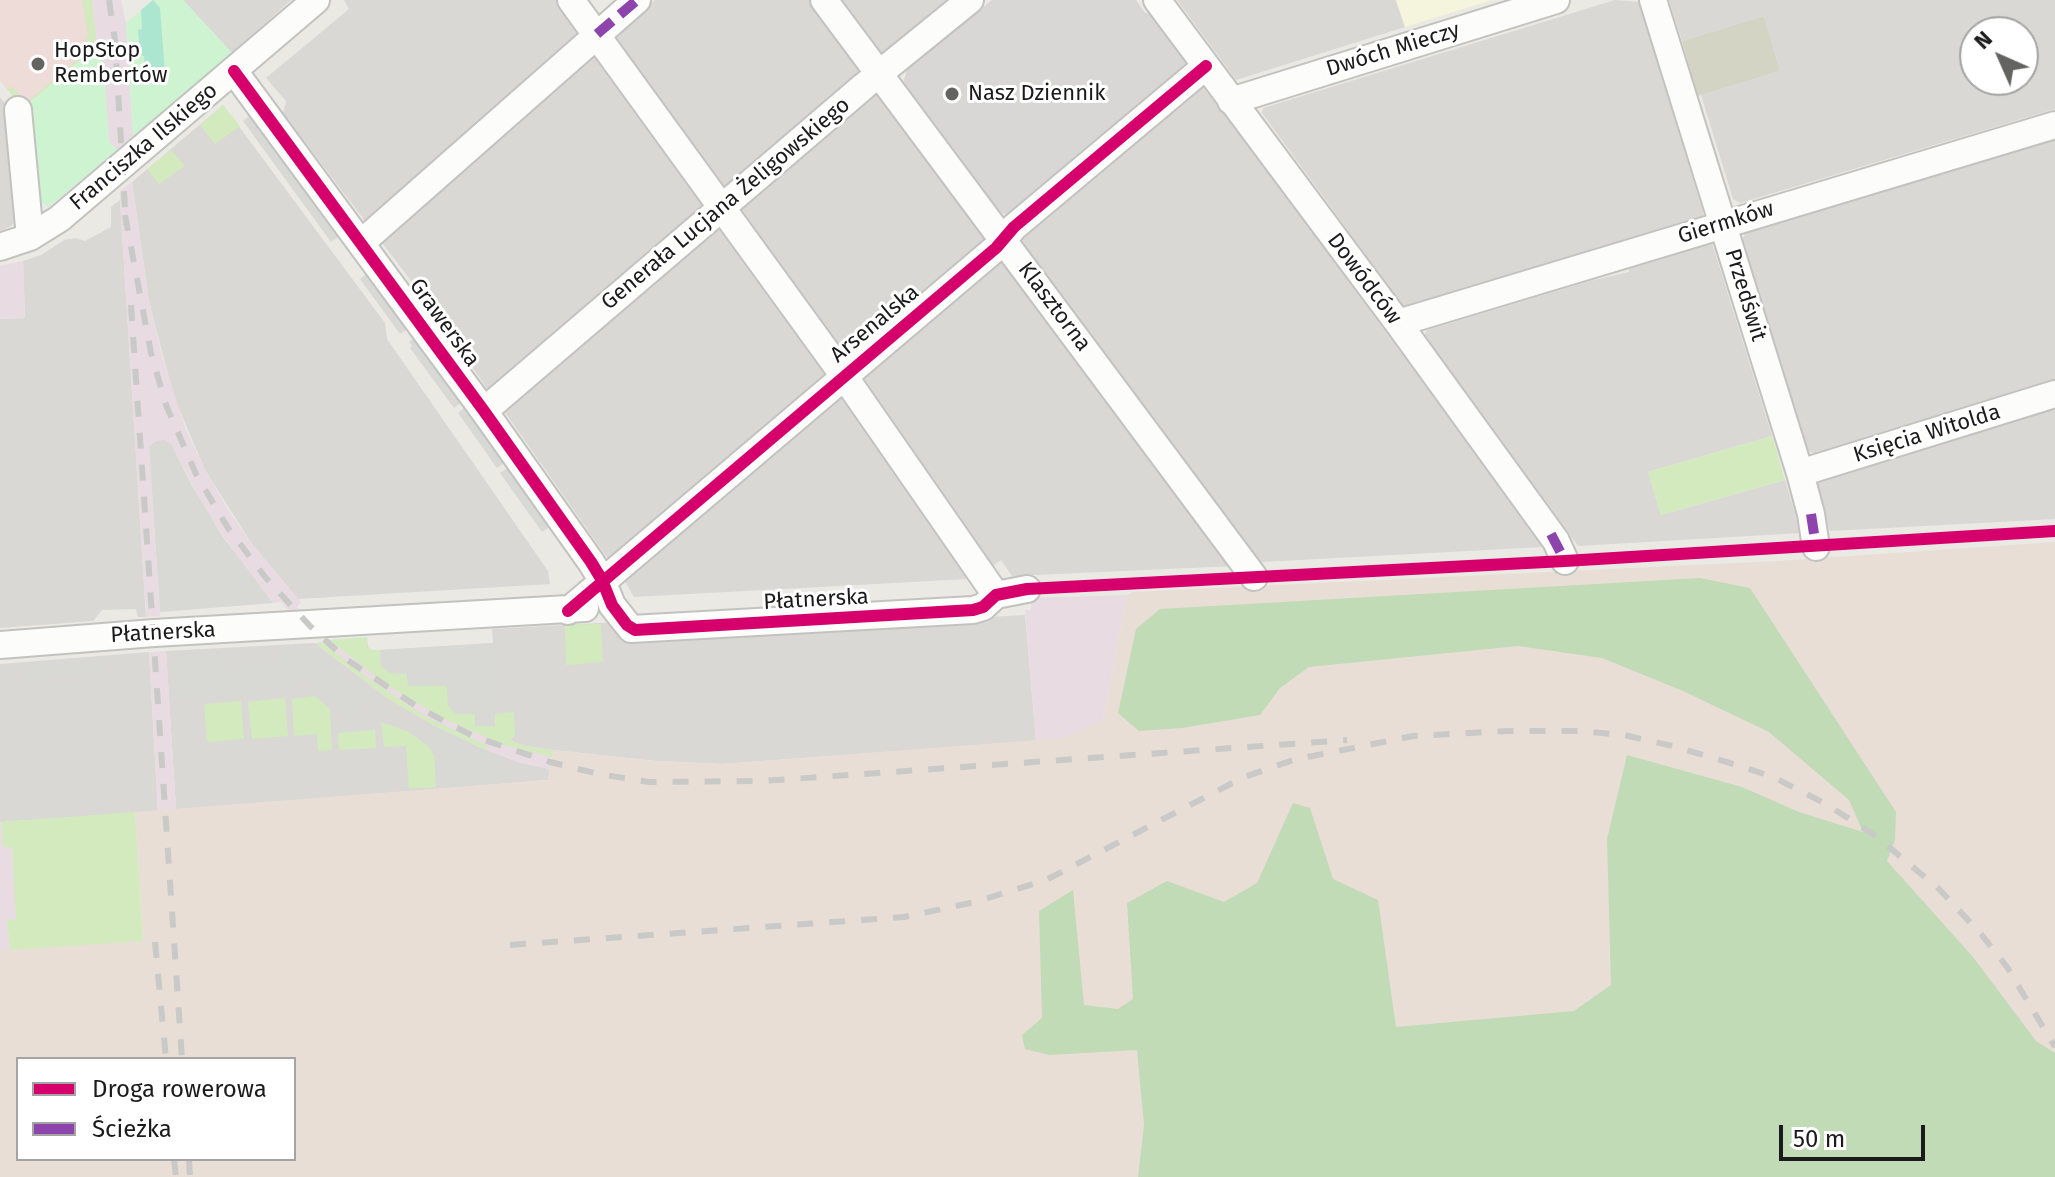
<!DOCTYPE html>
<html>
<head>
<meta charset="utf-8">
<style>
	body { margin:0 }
	#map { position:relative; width:2055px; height:1177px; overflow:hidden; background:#eae9e3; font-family:"Fira Sans",sans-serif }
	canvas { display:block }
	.legend { position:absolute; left:16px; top:1057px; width:280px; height:104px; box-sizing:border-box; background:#fff; border:2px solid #a4a4a4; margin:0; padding:10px 14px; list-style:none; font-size:24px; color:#1b1b1b }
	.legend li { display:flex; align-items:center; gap:16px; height:40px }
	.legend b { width:40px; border:2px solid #a4a4a4 }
	.north { position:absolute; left:1959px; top:16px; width:80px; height:80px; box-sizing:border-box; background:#fff; border:2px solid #a4a4a4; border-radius:50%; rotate:315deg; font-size:22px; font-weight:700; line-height:32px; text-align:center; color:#1b1b1b }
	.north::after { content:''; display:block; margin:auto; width:28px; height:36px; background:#636361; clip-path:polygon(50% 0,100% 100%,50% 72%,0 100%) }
	.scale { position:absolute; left:1779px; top:1125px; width:146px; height:36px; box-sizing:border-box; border:4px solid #1b1b1b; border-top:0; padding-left:10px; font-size:24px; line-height:28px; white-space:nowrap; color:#1b1b1b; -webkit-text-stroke:6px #fff; paint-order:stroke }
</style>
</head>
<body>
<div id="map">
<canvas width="2055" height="1177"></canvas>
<ul class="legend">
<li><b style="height:10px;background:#d6006c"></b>Droga rowerowa</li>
<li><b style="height:10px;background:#8e44ad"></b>Ścieżka</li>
</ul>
<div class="north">N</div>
<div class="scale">50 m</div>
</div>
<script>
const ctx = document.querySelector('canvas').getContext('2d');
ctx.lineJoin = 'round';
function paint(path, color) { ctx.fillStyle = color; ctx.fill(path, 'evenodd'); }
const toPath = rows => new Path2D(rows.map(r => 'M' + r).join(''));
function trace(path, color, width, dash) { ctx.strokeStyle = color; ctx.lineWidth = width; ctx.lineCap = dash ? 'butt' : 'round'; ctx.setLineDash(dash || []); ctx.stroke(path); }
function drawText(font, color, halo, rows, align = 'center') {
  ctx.font = font + ' "Fira Sans",sans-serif'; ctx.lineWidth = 6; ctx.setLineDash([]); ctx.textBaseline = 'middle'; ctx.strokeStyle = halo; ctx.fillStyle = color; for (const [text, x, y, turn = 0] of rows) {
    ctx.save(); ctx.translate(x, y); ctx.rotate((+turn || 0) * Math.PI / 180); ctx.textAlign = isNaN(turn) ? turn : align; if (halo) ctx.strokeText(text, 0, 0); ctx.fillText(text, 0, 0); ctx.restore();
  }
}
paint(toPath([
	[183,0,291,0,232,53],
	[344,0,556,0,581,35,365,221,283,113,286,101,266,78,349,9],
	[655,0,811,0,863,70,725,189,614,37],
	[839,0,947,0,881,56],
	[1177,0,1396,0,1405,27,1236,80],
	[1615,0,1639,2,1704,216,1404,307,1262,113,1263,108],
	[1669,0,2055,0,2055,109,1740,203,1733,199,1701,95,1780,71,1764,16,1682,41],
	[1975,32,2023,32,2023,80,1975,80],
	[596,51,706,204,488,390,437,315,380,240],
	[1201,85,1237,130,1544,547,1261,562,1019,239],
	[873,93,880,93,989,240,847,364,742,212,743,206],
	[0,97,12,112,19,217,11,226,0,231],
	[223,105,385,323,387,339,548,571,550,584,298,599,252,544,205,470,174,397,149,301,132,182],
	[2055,140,2055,380,2015,391,2015,395,1816,454,1806,450,1742,240,1746,233],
	[120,200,146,617,138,617,136,609,102,610,93,621,0,628,0,319,25,318,23,261,41,255,64,240,76,238,85,241,111,227,111,207],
	[721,225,829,379,611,563,504,411],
	[1712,243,1772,436,1648,472,1661,515,1785,480,1801,533,1578,546,1424,336,1427,330,1590,281,1629,272,1629,269],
	[1002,255,1235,566,1012,576,1001,560,990,568,858,380],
	[841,395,968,579,634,597,623,578],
	[2055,406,2055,519,1830,531,1816,482,1818,479],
	[1025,615,1036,741,722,764,656,761,553,750,525,746,479,729,367,663,367,637,368,647,372,650,380,650,493,643,492,629,618,622,620,637],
	[315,643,390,700,477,746,518,762,550,769,548,780,176,810,166,651],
	[149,652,158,812,0,822,0,664]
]), '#d9d8d5');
paint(toPath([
	[0,0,92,0,97,46,23,108,0,81]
]), '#eddcd7');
paint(toPath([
	[92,0,121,0,126,23,133,136,117,150,109,142,102,44,97,46],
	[132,182,149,301,163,359,186,430,205,470,229,511,252,544,301,602,297,607,305,615,295,618,281,602,273,603,238,558,203,505,172,445,149,447,160,616,146,617,120,200,120,191],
	[23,261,25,318,0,319,0,266],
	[1127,595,1103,720,1064,738,1036,741,1025,610,1031,610,1031,598],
	[338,639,479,729,525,746,553,750,550,769,518,762,477,746,433,725,390,700,315,643],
	[166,651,176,810,158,812,149,652],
	[0,822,12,847,17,920,7,921,10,950,0,950]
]), '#e8dce2');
paint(toPath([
	[1396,0,1492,0,1405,27]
]), '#f4f5dc');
paint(toPath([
	[992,0,1136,0,1145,13,1151,14,1186,61,1184,73,1013,215,1000,213,903,83,907,70]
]), '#d8d7d5');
paint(toPath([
	[2055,542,2055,1177,0,1177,0,950,143,940,135,812,548,780,553,750,656,761,722,764,1064,738,1103,720,1127,595,1133,592,1777,561],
	[18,1059,294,1059,294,1159,18,1159]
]), '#e9ded5');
paint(toPath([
	[1764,16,1780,71,1698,96,1682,41]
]), '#d3d4c4');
paint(toPath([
	[82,0,92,0,97,46,23,108,7,89,11,86,26,103,78,59,74,55,88,43,85,39,88,36],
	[223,105,240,126,215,144,200,125],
	[171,150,185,166,159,184,147,169],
	[1772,436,1785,480,1661,515,1648,472],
	[601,624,603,662,566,665,565,625],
	[367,637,367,647,372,650,380,650,381,666,390,673,407,673,409,686,448,685,475,713,495,726,495,714,514,712,515,735,510,741,525,746,553,750,552,757,507,746,444,719,390,687,329,640],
	[315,643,323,643,369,679,426,717,488,746,486,750,433,725,390,700],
	[315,696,330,709,332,750,318,751,317,734,294,736,292,699],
	[285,698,288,736,252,739,248,702],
	[241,701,244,739,207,742,204,704],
	[381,722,409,732,428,746,436,758,436,787,409,789,406,746,384,747],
	[375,730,376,748,339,750,338,733],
	[135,812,143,941,10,950,7,920,16,920,15,901,12,847,3,847,1,822]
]), '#d3eabf');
paint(toPath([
	[1700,578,1750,588,1896,812,1895,840,1887,861,1973,957,2036,1041,2055,1053,2055,1177,1138,1177,1144,1125,1137,1050,1049,1055,1025,1049,1022,1035,1042,1018,1039,911,1073,890,1084,1005,1118,1009,1133,999,1127,903,1167,881,1224,902,1257,883,1293,803,1310,808,1333,879,1378,900,1396,1027,1574,1011,1611,985,1607,839,1627,755,1742,787,1799,812,1863,832,1849,800,1769,732,1683,691,1602,658,1518,646,1309,667,1280,688,1260,715,1182,728,1139,731,1118,713,1136,629,1160,609]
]), '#c1dbb6');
paint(toPath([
	[154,0,183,0,232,53,133,136,126,23],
	[102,43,109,142,117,150,48,207,41,201,37,202,23,108]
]), '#cef3d1');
paint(toPath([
	[153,0,160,8,165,74,145,75,144,56,140,55,138,30,142,29,141,10]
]), '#ace5d0');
paint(toPath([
	[251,115,340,236,331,242,243,121],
	[368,273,411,327,400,334,360,279],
	[417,336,464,400,454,408,410,348,412,346,409,342],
	[468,404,508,461,497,468,458,413],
	[164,440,172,445,190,482,223,537,273,603,160,612,149,446,156,441],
	[511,466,553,525,542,532,500,473],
	[494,643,495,726,475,726,475,714,456,714,448,706,447,686,408,686,407,674,390,673,381,666,380,650],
	[316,649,370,695,349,719,303,678,298,681,299,692,174,700,171,658,225,654,226,668,276,663,275,651],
	[104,661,105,672,26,679,25,667],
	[433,728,508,762,510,781,436,787]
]), '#d8d8d5');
const minor = toPath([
	[571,0,844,376,996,595],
	[824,0,1254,577],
	[1157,0,1398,323,1556,541,1565,561],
	[1653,0,1800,473,1811,514,1816,547],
	[234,71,484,411,591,562,602,580,612,605,631,629,973,610,983,607,996,595,1027,589],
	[1231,101,1556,0],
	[18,110,30,237],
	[361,243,637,0],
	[0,247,30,237,59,219,316,0],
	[1398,323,2055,125],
	[484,411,864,86,970,0],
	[1800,473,2055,394],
	[568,611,996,248,1014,227,1206,66],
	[0,645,154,633,585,608]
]);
trace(minor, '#c2c2bf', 30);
trace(minor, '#fcfcfb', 26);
trace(toPath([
	[109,0,115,41,126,225],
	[125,215,151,353,166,405,196,474,228,528,266,578,309,625,346,659,419,708,475,737,550,762,599,774,649,782,763,781,1347,740],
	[131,305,182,1059],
	[155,942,166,1059],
	[510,945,904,917,975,902,1046,880,1244,777,1293,760,1413,736,1507,731,1579,731,1624,735,1673,746,1740,766,1773,777,1826,804,1876,836,1939,889,1981,934,2007,967,2055,1047],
	[174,1159,176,1177],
	[189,1159,190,1177]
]), '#c9c9c8', 6, [16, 16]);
trace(toPath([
	[597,34,637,0],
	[1811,514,1816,547],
	[1551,534,1565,561]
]), '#8e44ad', 10, [20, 10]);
trace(toPath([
	[234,71,484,411,591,562,602,580,612,605,627,625,635,630,973,610,983,607,996,595,1027,589,1565,561,2055,531],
	[568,611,996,248,1014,227,1206,66]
]), '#d6006c', 12);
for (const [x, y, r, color] of [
	[38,64,8,"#636361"],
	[952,94,8,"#636361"]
]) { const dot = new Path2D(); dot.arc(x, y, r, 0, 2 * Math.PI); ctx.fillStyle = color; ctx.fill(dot); trace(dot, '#fff', 3); }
drawText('22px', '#1b1b1b', '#fff', [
	["Dwóch Mieczy",1393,50,-17],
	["Franciszka Ilskiego",144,147,-40],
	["Generała Lucjana Żeligowskiego",726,204,-40],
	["Giermków",1726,223,-17],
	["Dowódców",1364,279,53],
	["Przedświt",1745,295,73],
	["Klasztorna",1054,307,53],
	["Grawerska",444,323,54],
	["Arsenalska",875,324,-40],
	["Księcia Witolda",1927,434,-17],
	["Płatnerska",816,600,-3],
	["Płatnerska",163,633,-3]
]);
drawText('22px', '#1b1b1b', '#fff', [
	["HopStop",54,51],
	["Rembertów",54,76],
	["Nasz Dziennik",968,94]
], 'left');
</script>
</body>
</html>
